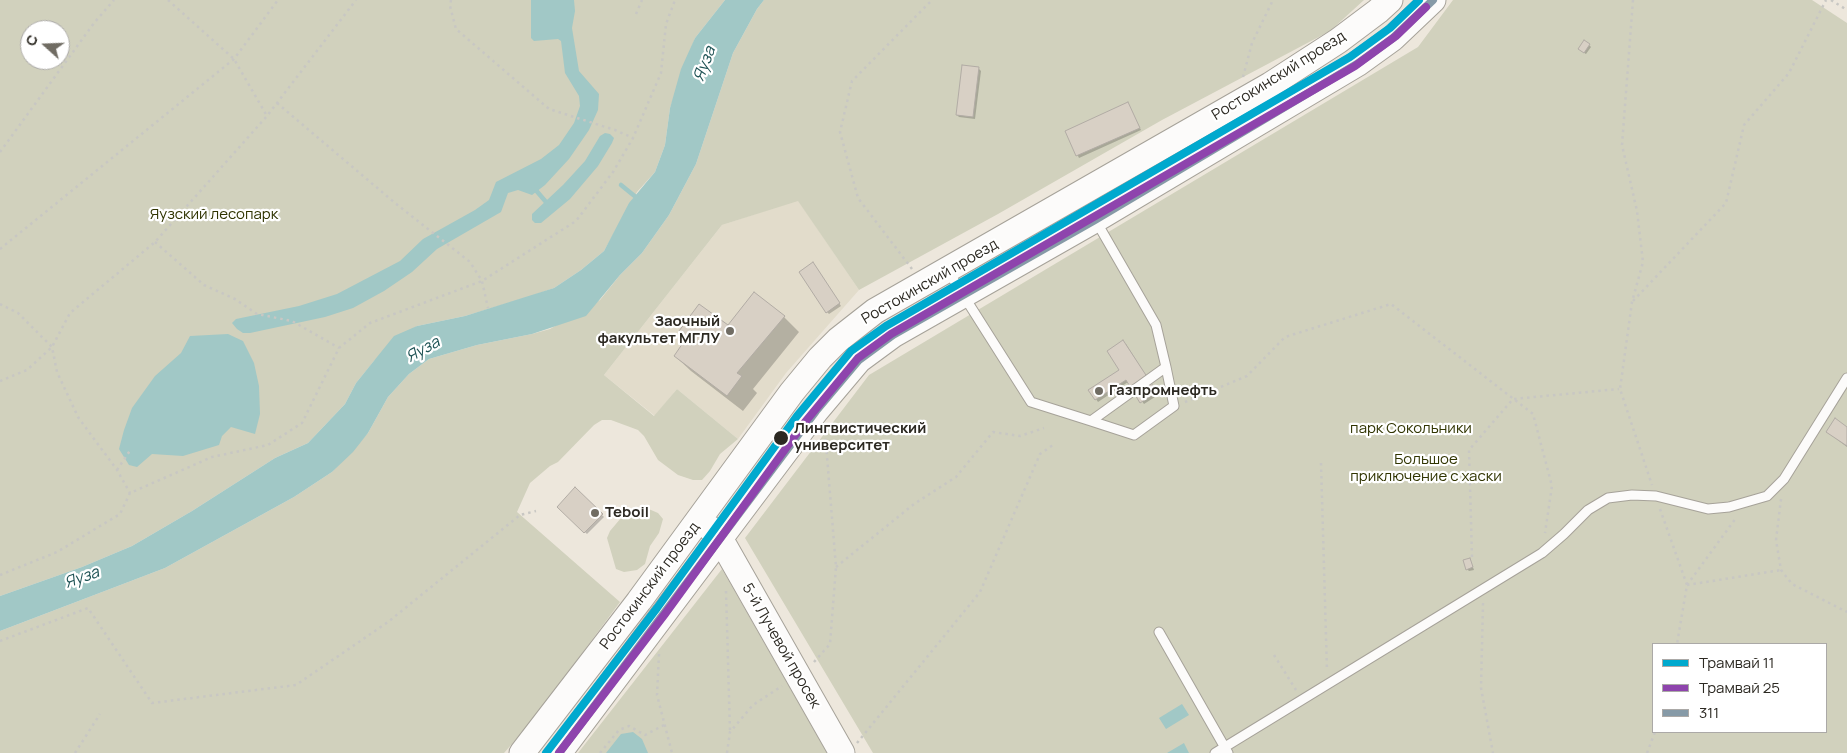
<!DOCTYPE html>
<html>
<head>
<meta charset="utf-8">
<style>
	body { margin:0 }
	#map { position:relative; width:1847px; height:753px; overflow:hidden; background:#ede7dc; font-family:Manrope,sans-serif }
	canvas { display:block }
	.legend { position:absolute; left:1652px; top:643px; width:175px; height:90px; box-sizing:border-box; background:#fff; border:1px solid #aba9a7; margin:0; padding:6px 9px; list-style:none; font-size:15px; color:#2c2922 }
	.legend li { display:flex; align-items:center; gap:10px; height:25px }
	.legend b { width:25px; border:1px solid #aba9a7 }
	.north { position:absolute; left:20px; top:20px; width:50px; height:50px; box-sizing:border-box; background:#fff; border:1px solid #aba9a7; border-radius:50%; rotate:290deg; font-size:14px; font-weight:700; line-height:20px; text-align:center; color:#2c2922 }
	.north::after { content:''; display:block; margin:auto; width:18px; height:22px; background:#706c63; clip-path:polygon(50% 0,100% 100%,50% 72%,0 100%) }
</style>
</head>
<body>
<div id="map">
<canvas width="1847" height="753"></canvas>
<ul class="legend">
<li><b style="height:6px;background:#00a9ce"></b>Трамвай 11</li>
<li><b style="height:6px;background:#8e44ad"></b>Трамвай 25</li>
<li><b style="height:6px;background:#869aa7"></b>311</li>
</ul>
<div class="north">С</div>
</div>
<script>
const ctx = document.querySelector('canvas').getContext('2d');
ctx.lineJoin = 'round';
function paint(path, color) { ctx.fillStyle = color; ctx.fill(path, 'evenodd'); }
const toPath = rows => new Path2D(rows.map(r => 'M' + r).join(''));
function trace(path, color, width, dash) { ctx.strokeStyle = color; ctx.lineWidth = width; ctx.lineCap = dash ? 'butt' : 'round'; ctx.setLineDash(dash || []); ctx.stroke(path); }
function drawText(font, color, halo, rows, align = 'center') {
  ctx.font = font + ' Manrope,sans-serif'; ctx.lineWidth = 4.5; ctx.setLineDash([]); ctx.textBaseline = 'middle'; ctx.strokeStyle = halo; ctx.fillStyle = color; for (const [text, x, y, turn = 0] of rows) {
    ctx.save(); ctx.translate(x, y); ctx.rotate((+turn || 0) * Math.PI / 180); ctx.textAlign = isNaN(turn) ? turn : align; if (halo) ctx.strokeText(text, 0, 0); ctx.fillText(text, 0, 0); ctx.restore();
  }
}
paint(toPath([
	[798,200,859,290,786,373,738,439,677,389,655,416,604,375,722,225]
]), '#e2dccb');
paint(toPath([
	[0,0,725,0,695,38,670,108,665,145,655,172,637,192,604,251,581,270,554,288,528,297,465,316,417,326,374,361,356,383,345,404,308,443,275,458,192,511,132,546,82,567,0,596],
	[30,30,60,30,60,60,30,60],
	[764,0,1364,0,1330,31,1162,120,998,214,859,290,798,201,722,225,604,375,654,416,677,389,738,439,720,454,710,471,702,480,693,480,678,475,658,460,644,436,638,430,611,420,602,420,594,425,558,462,550,466,530,483,517,512,620,602,532,721,504,753,0,753,0,631,165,568,294,497,332,472,368,433,388,397,409,374,429,359,477,345,532,334,550,329,600,300,620,275,642,253,669,215,696,164,733,53,757,9],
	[1453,0,1812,0,1847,23,1847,753,873,753,745,538,869,375,1418,47],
	[1653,644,1826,644,1826,732,1653,732],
	[644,507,658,513,663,519,659,533,650,546,645,564,637,570,624,572,616,569,607,538,610,531,621,518],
	[722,569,827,753,578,753]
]), '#d1d1bd');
paint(toPath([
	[531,0,574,0,575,11,572,28,579,71,599,94,598,110,589,130,569,159,545,185,532,195,518,190,508,193,501,212,437,249,412,272,384,291,353,308,325,317,250,333,243,333,237,329,232,323,236,319,299,306,337,294,400,261,423,239,475,210,489,200,496,182,541,159,559,145,574,123,580,106,579,96,565,73,561,41,558,39,534,41,531,38],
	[725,0,764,0,757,9,733,53,696,164,669,215,642,253,620,275,586,316,532,334,477,345,429,359,409,374,388,397,368,433,353,452,332,472,294,497,165,568,0,631,0,596,82,567,132,546,192,511,275,458,308,443,345,404,356,383,394,336,417,326,465,316,554,288,581,270,604,251,629,203,655,172,665,145,670,108,681,69,695,38],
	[605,133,610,134,614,138,612,143,598,166,570,199,541,223,535,223,532,220,532,214,563,185,585,161,600,136],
	[228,334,243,341,254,363,259,386,260,414,255,434,231,427,222,436,219,445,183,456,152,454,137,467,129,465,119,449,124,430,132,408,155,376,181,353,190,336],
	[1182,704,1189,715,1166,729,1159,718],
	[633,732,642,739,648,753,606,753,621,734],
	[1184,743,1189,753,1167,753]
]), '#a1c8c6');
paint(toPath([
	[1589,45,1591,47,1586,54,1581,51],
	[979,69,981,71,975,119,959,117,957,115],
	[1128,104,1141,130,1079,158,1066,131],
	[815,266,841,306,829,314,827,312],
	[784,317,799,332,753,389,757,393,743,411,691,371,675,356,688,338,681,331,728,327],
	[1126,344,1158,395,1144,404,1128,382,1098,402,1090,390,1121,370],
	[1847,428,1847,447,1827,432],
	[576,489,604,517,587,534,559,507],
	[1470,559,1474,570,1469,571,1467,569]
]), '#0003');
trace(toPath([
	[621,185,637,198],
	[534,188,546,202,550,203]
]), '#a1c8c6', 4.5);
const building = toPath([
	[1584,40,1590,44,1584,53,1578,49,1584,40],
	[962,65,979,67,973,117,956,115,962,65],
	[1128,102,1140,128,1076,156,1065,131,1128,102],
	[813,262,840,303,826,313,799,272,813,262],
	[754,292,785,316,737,373,742,376,727,396,674,356,687,337,679,331,699,304,728,325,754,292],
	[1123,340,1157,392,1140,403,1126,380,1095,400,1088,390,1119,370,1107,351,1123,340],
	[1835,418,1847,427,1847,446,1826,432,1835,418],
	[575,487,603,514,584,533,557,507,575,487],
	[1470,558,1473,567,1466,570,1463,560,1470,558]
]);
paint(building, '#d8d0c5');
trace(building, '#b2aca5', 1);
const lane = toPath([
	[948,271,1031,402,1091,421,1166,367,1156,325,1096,221],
	[1091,421,1134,435,1174,406,1166,367],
	[1159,632,1228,753],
	[1215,753,1542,553,1564,534,1588,510,1608,498,1632,495,1656,496,1708,509,1729,507,1767,496,1784,479,1847,378]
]);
const secondary = toPath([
	[711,529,725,547,842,753],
	[522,753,639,601,792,392,820,358,838,340,875,311,1270,85,1338,41,1378,11,1390,0],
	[559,753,816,411,859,360,893,335,1095,220,1357,64,1393,38,1433,0]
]);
trace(lane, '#a6a299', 11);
trace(secondary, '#a6a299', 27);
trace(toPath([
	[168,0,234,59,267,116],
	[451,0,450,6,456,29,549,109,615,130,633,138],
	[1633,0,1622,145,1637,211,1643,262,1632,302,1620,389,1652,485],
	[1831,0,1847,10],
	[636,14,642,0],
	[1243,77,1252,43,1273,0],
	[277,103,395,203,470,262,482,281,488,308],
	[0,152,94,23,114,0],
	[155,242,204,285,235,299,257,314,292,321,339,348],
	[0,249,234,59,278,0],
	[912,269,858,198,840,132,852,81,932,0],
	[1633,301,1726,203,1744,125,1789,73,1826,0],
	[0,304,18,313,52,347,57,372,78,417,117,470,130,493],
	[0,381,27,370,52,347,70,313,155,242,267,116,356,0],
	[1185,402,1247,376,1285,337,1391,304,1533,414,1552,486,1545,533],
	[1321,463,1327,671],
	[117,470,131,449],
	[1781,499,1776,540,1781,570,1792,584,1847,612],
	[1660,509,1687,585,1677,644],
	[1472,557,1469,450,1513,399,1619,389],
	[836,567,914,504,956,477,993,432,1020,436,1044,428],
	[0,575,57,552,120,514,130,493,212,457,268,445,302,423,339,348,370,323,482,281,576,221,613,172,633,138,661,73,666,24,675,0],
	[1687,585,1736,518],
	[1687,585,1781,570],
	[726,591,730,731],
	[1483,603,1481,688,1493,753],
	[0,641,88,608,152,703,296,685,388,622,520,515,536,511],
	[659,654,657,695,672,753],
	[1274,655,1296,690],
	[814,662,830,644,836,567,825,432],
	[857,743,980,592,1040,454,1053,445],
	[75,753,100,714],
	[600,753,619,730,629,726,645,735,664,725],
	[727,753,730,732,753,705,782,686],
	[1647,753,1655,732]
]), '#c8c7c3', 2.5, [2.5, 4]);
trace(lane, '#fcfbfa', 9);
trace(secondary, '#fcfbfa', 25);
trace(toPath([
	[559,753,816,411,859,360,893,335,1095,220,1357,64,1393,38,1433,0]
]), '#869aa7', 8);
trace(toPath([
	[546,753,657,608,797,416,851,351,886,326,1350,57,1390,28,1419,0]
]), '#00a9ce', 8);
trace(toPath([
	[559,753,665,614,805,422,858,358,891,334,1355,66,1396,36,1426,7]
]), '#8e44ad', 8);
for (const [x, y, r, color] of [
	[730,331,5,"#706c63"],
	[1099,391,5,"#706c63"],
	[781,438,8,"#2c2922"],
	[595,513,5,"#706c63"]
]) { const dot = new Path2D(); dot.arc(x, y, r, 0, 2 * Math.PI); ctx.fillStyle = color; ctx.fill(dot); trace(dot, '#fff', 2); }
drawText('15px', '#2c2922', '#fff', [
	["Ростокинский проезд",1279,76,-32],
	["Ростокинский проезд",930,282,-30],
	["Ростокинский проезд",650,586,-53],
	["5-й Лучевой просек",781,646,60]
]);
drawText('15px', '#303400', '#fff', [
	["Яузский лесопарк",214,215],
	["парк Сокольники",1411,429],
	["Большое",1426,460],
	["приключение с хаски",1426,477]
]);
drawText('bold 15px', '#2c2922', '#fff', [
	["Заочный",720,322,"right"],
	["факультет МГЛУ",720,339,"right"],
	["Газпромнефть",1109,391],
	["Teboil",605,513]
], 'left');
drawText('bold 15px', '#2c2922', '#fff', [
	["Лингвистический",794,429],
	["университет",794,446]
], 'left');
drawText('italic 16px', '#1e5254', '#fff', [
	["Яуза",705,64,-69],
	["Яуза",423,350,-29],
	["Яуза",82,578,-20]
]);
</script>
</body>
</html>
